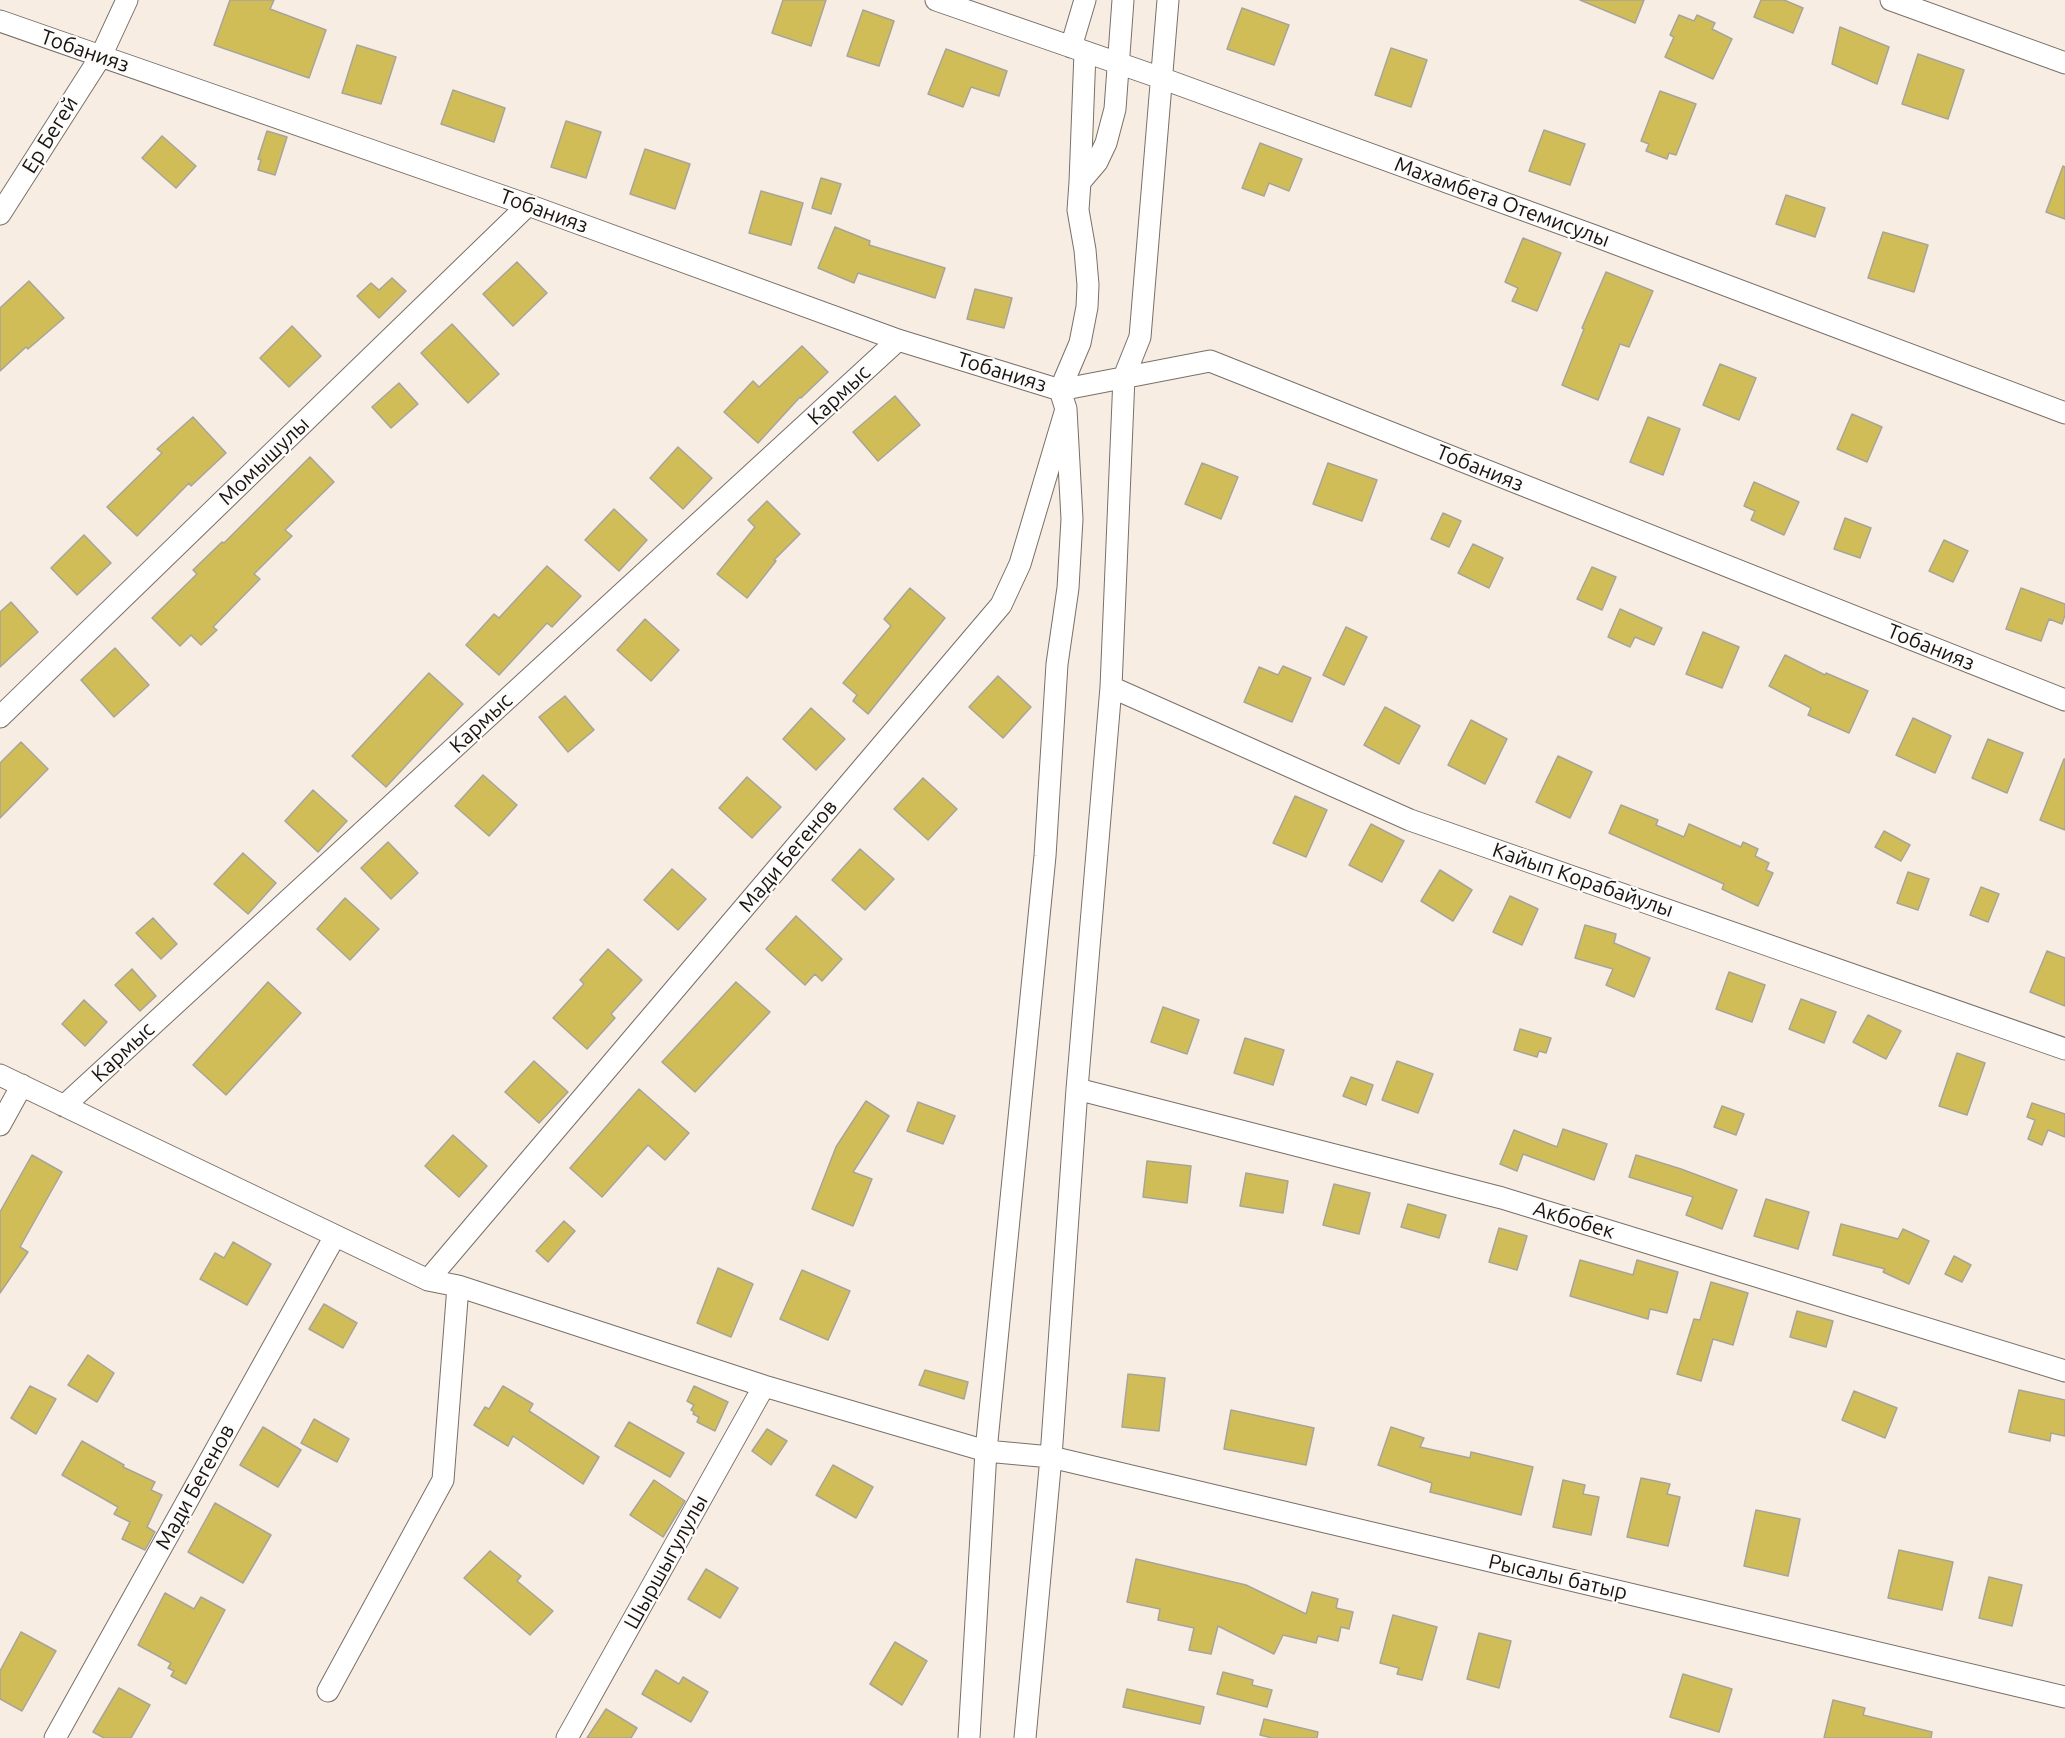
<!DOCTYPE html>
<html>
<head>
<meta charset="utf-8">
<style>
	body { margin:0 }
	canvas { display:block; background:#f7ede3 }
</style>
</head>
<body>
<canvas width="2065" height="1738"></canvas>
<script>
const ctx = document.querySelector('canvas').getContext('2d');
ctx.lineJoin = 'round';
function paint(path, color) { ctx.fillStyle = color; ctx.fill(path, 'evenodd'); }
const toPath = rows => new Path2D(rows.map(r => 'M' + r).join(''));
function trace(path, color, width, dash) { ctx.strokeStyle = color; ctx.lineWidth = width; ctx.lineCap = dash ? 'butt' : 'round'; ctx.setLineDash(dash || []); ctx.stroke(path); }
function drawText(font, color, halo, rows, align = 'center') {
  ctx.font = font + ' Ubuntu,sans-serif'; ctx.lineWidth = 4.5; ctx.setLineDash([]); ctx.textBaseline = 'middle'; ctx.strokeStyle = halo; ctx.fillStyle = color; for (const [text, x, y, turn = 0] of rows) {
    ctx.save(); ctx.translate(x, y); ctx.rotate((+turn || 0) * Math.PI / 180); ctx.textAlign = isNaN(turn) ? turn : align; if (halo) ctx.strokeText(text, 0, 0); ctx.fillText(text, 0, 0); ctx.restore();
  }
}
const building = toPath([
	[230,0,274,0,270,9,326,30,309,78,214,45,230,0],
	[783,0,826,0,811,46,772,33,783,0],
	[1580,0,1644,0,1635,23,1580,0],
	[1761,0,1784,0,1803,8,1793,33,1754,17,1761,0],
	[1242,8,1289,25,1274,65,1227,49,1242,8],
	[863,10,894,21,879,66,847,56,863,10],
	[1679,15,1694,21,1697,15,1715,23,1712,29,1732,39,1713,79,1665,57,1674,37,1670,35,1679,15],
	[1840,27,1889,47,1877,84,1832,64,1840,27],
	[357,45,396,57,381,104,342,93,357,45],
	[1391,48,1427,60,1411,107,1375,95,1391,48],
	[946,49,1007,71,999,96,971,87,963,107,928,94,946,49],
	[1918,54,1964,70,1948,119,1902,104,1918,54],
	[453,90,505,108,494,142,441,124,453,90],
	[1660,91,1696,104,1676,155,1669,153,1667,159,1646,151,1649,144,1641,141,1660,91],
	[566,121,601,132,586,178,551,167,566,121],
	[1544,130,1585,144,1570,185,1529,171,1544,130],
	[267,131,287,137,275,175,258,170,261,160,258,159,267,131],
	[162,136,196,166,176,188,142,158,162,136],
	[1260,143,1302,159,1289,191,1269,183,1264,196,1242,188,1260,143],
	[645,149,690,164,675,209,630,194,645,149],
	[2063,166,2065,167,2065,219,2046,212,2063,166],
	[821,178,841,184,831,214,812,208,821,178],
	[761,191,803,203,791,245,749,233,761,191],
	[1786,195,1825,208,1815,237,1776,224,1786,195],
	[835,227,870,241,869,245,945,268,935,298,858,273,854,283,818,268,835,227],
	[1883,232,1928,245,1914,292,1868,278,1883,232],
	[1523,238,1561,253,1537,311,1512,301,1518,288,1505,282,1523,238],
	[517,262,547,293,513,326,483,294,517,262],
	[1606,272,1653,291,1629,347,1620,344,1598,400,1562,385,1584,329,1582,328,1606,272],
	[392,278,406,291,379,318,357,296,371,283,379,290,392,278],
	[29,281,64,318,28,349,26,347,0,371,0,308,29,281],
	[975,289,1012,298,1004,328,967,319,975,289],
	[452,324,499,374,468,403,421,353,452,324],
	[292,326,321,356,289,387,260,358,292,326],
	[802,346,828,372,801,398,800,397,758,443,724,412,753,381,759,387,802,346],
	[1720,364,1756,378,1739,420,1703,405,1720,364],
	[399,383,418,404,391,428,372,407,399,383],
	[895,396,920,425,878,461,853,432,895,396],
	[1852,414,1882,427,1867,462,1837,449,1852,414],
	[193,417,226,453,191,486,189,483,137,536,107,507,162,453,157,449,193,417],
	[1648,417,1680,429,1663,475,1630,462,1648,417],
	[678,447,712,478,683,509,650,478,678,447],
	[310,457,334,482,285,530,292,536,254,574,260,579,213,627,217,630,201,645,191,635,180,646,152,618,197,574,193,570,222,542,224,543,310,457],
	[1202,463,1238,477,1221,519,1185,504,1202,463],
	[1328,463,1377,480,1362,521,1313,504,1328,463],
	[1754,482,1799,502,1784,535,1751,520,1755,511,1744,506,1754,482],
	[767,501,800,534,774,560,776,561,747,598,717,574,755,527,748,520,767,501],
	[614,509,647,540,619,571,585,540,614,509],
	[1443,513,1461,521,1449,547,1431,539,1443,513],
	[1845,518,1871,528,1860,558,1834,549,1845,518],
	[84,535,111,563,77,595,51,568,84,535],
	[1944,540,1968,551,1953,582,1929,571,1944,540],
	[1473,544,1503,558,1489,588,1458,573,1473,544],
	[547,566,581,596,552,627,547,623,499,675,466,645,494,614,499,618,547,566],
	[1592,567,1616,577,1602,610,1577,599,1592,567],
	[910,588,945,618,868,714,853,701,857,695,843,683,891,626,884,619,910,588],
	[2021,588,2065,604,2065,615,2062,624,2049,619,2041,641,2006,629,2021,588],
	[11,602,38,632,0,667,0,612,11,602],
	[1620,609,1662,628,1654,645,1635,637,1630,647,1608,637,1620,609],
	[645,619,679,650,651,681,617,650,645,619],
	[1346,627,1367,637,1344,685,1323,675,1346,627],
	[1703,632,1739,647,1722,688,1686,674,1703,632],
	[115,648,149,685,114,717,81,680,115,648],
	[1785,655,1825,675,1826,673,1868,691,1849,733,1808,715,1811,708,1769,686,1785,655],
	[1283,666,1311,678,1292,722,1244,702,1259,667,1278,675,1283,666],
	[429,673,463,704,386,787,352,756,429,673],
	[998,676,1031,707,1003,738,969,707,998,676],
	[565,696,594,730,568,752,539,717,565,696],
	[1385,707,1420,726,1399,764,1364,745,1385,707],
	[811,708,845,739,816,770,783,739,811,708],
	[1913,718,1951,736,1935,773,1896,755,1913,718],
	[1471,720,1507,739,1485,784,1448,765,1471,720],
	[1988,739,2023,753,2007,793,1972,778,1988,739],
	[21,742,48,769,0,818,0,763,21,742],
	[1558,756,1592,772,1570,818,1536,802,1558,756],
	[2064,759,2065,759,2065,830,2040,820,2064,759],
	[483,775,517,805,489,836,455,806,483,775],
	[747,777,781,807,752,838,719,808,747,777],
	[923,778,957,809,928,840,894,809,923,778],
	[313,790,347,821,318,852,285,821,313,790],
	[1295,796,1327,810,1306,857,1273,843,1295,796],
	[1621,805,1658,820,1656,825,1684,837,1689,824,1741,847,1743,842,1758,849,1755,856,1769,863,1766,870,1773,873,1758,906,1722,889,1724,884,1609,833,1621,805],
	[1371,824,1404,841,1382,882,1349,865,1371,824],
	[1884,831,1910,845,1901,861,1875,847,1884,831],
	[388,842,418,873,391,899,361,868,388,842],
	[860,849,894,879,865,910,832,880,860,849],
	[243,853,276,883,248,914,214,884,243,853],
	[672,869,706,899,678,930,644,900,672,869],
	[1440,870,1472,890,1453,921,1421,901,1440,870],
	[1908,872,1929,879,1918,910,1897,903,1908,872],
	[1981,887,1999,894,1988,922,1970,915,1981,887],
	[1510,896,1538,909,1522,945,1493,932,1510,896],
	[345,898,379,929,350,960,317,929,345,898],
	[796,916,842,959,822,981,815,974,805,985,766,949,796,916],
	[153,918,177,944,161,959,136,933,153,918],
	[1585,925,1616,934,1614,943,1650,958,1634,997,1606,985,1613,969,1575,958,1585,925],
	[608,949,642,980,611,1014,615,1018,587,1049,553,1018,584,984,580,980,608,949],
	[2047,951,2065,958,2065,1006,2030,992,2047,951],
	[132,969,156,996,140,1011,115,985,132,969],
	[1729,972,1765,985,1752,1022,1716,1009,1729,972],
	[268,982,301,1013,226,1095,193,1065,268,982],
	[736,982,770,1012,695,1092,662,1062,736,982],
	[1801,999,1836,1012,1824,1043,1789,1029,1801,999],
	[84,1000,107,1022,85,1046,62,1024,84,1000],
	[1163,1007,1199,1020,1187,1054,1151,1042,1163,1007],
	[1868,1015,1901,1031,1886,1059,1853,1042,1868,1015],
	[1520,1029,1551,1038,1546,1053,1539,1051,1537,1057,1514,1050,1520,1029],
	[1245,1038,1284,1050,1273,1085,1234,1073,1245,1038],
	[1957,1053,1985,1063,1967,1115,1939,1106,1957,1053],
	[534,1061,568,1092,539,1123,505,1092,534,1061],
	[1397,1061,1433,1074,1418,1113,1382,1100,1397,1061],
	[1351,1077,1373,1085,1366,1105,1343,1096,1351,1077],
	[639,1089,689,1133,665,1160,648,1145,602,1197,570,1168,639,1089],
	[866,1101,889,1116,853,1172,872,1179,853,1226,812,1209,836,1147,866,1101],
	[918,1102,955,1116,943,1144,907,1131,918,1102],
	[2032,1103,2065,1114,2065,1137,2048,1130,2042,1145,2028,1139,2035,1120,2027,1117,2032,1103],
	[1722,1106,1744,1114,1736,1135,1714,1127,1722,1106],
	[1563,1129,1607,1144,1594,1180,1523,1154,1517,1171,1500,1164,1514,1130,1557,1147,1563,1129],
	[453,1135,487,1166,459,1197,425,1166,453,1135],
	[32,1155,62,1172,20,1247,28,1252,0,1293,0,1212,32,1155],
	[1636,1155,1681,1169,1737,1190,1722,1229,1686,1215,1693,1197,1629,1177,1636,1155],
	[1147,1161,1191,1166,1187,1203,1143,1197,1147,1161],
	[1246,1173,1288,1181,1283,1213,1240,1206,1246,1173],
	[1334,1184,1370,1193,1359,1234,1323,1225,1334,1184],
	[1766,1199,1809,1212,1798,1249,1754,1236,1766,1199],
	[1408,1204,1446,1215,1439,1238,1401,1227,1408,1204],
	[564,1221,575,1231,548,1262,536,1251,564,1221],
	[1841,1224,1898,1239,1903,1229,1929,1241,1909,1284,1883,1272,1885,1269,1833,1255,1841,1224],
	[1499,1228,1527,1236,1517,1270,1489,1262,1499,1228],
	[233,1242,271,1264,247,1305,200,1279,215,1253,224,1258,233,1242],
	[1954,1256,1971,1265,1962,1282,1945,1274,1954,1256],
	[1580,1260,1633,1275,1637,1260,1678,1272,1667,1313,1650,1309,1648,1319,1570,1296,1580,1260],
	[718,1268,753,1284,731,1337,697,1323,718,1268],
	[802,1270,850,1291,828,1340,780,1319,802,1270],
	[1711,1282,1748,1293,1733,1345,1713,1339,1701,1381,1677,1374,1694,1319,1700,1320,1711,1282],
	[324,1304,357,1323,343,1348,309,1329,324,1304],
	[1797,1311,1833,1321,1826,1347,1790,1337,1797,1311],
	[88,1355,114,1373,97,1402,68,1385,88,1355],
	[925,1370,968,1382,964,1399,919,1385,925,1370],
	[1128,1374,1165,1378,1159,1431,1122,1427,1128,1374],
	[30,1386,56,1399,36,1434,11,1418,30,1386],
	[503,1386,533,1404,529,1411,599,1457,583,1484,513,1436,508,1446,474,1425,485,1407,489,1409,503,1386],
	[694,1386,728,1402,715,1431,697,1422,699,1417,693,1414,694,1412,691,1410,694,1405,687,1401,694,1386],
	[2019,1390,2065,1400,2065,1436,2051,1433,2050,1441,2009,1432,2019,1390],
	[1854,1391,1897,1408,1885,1438,1842,1420,1854,1391],
	[1231,1410,1314,1428,1306,1465,1224,1449,1231,1410],
	[314,1419,349,1439,337,1462,301,1443,314,1419],
	[629,1422,684,1453,670,1477,615,1446,629,1422],
	[263,1427,301,1450,278,1487,240,1465,263,1427],
	[1391,1427,1424,1438,1420,1447,1470,1458,1471,1452,1533,1467,1521,1515,1430,1492,1432,1483,1378,1465,1391,1427],
	[767,1429,787,1441,771,1465,752,1451,767,1429],
	[82,1441,124,1465,123,1467,155,1482,151,1490,162,1495,147,1527,155,1532,145,1550,122,1539,130,1522,114,1514,118,1507,62,1475,82,1441],
	[833,1465,873,1487,856,1518,816,1495,833,1465],
	[1641,1478,1670,1484,1667,1494,1680,1497,1668,1546,1627,1537,1641,1478],
	[654,1480,685,1501,663,1537,630,1515,654,1480],
	[1563,1480,1585,1485,1583,1494,1599,1497,1591,1535,1553,1527,1563,1480],
	[215,1503,271,1535,243,1583,188,1552,215,1503],
	[1756,1510,1800,1519,1788,1576,1744,1566,1756,1510],
	[1899,1550,1953,1562,1942,1610,1888,1598,1899,1550],
	[490,1551,521,1576,517,1581,553,1611,530,1635,464,1578,490,1551],
	[1136,1559,1246,1585,1306,1614,1312,1592,1338,1599,1336,1608,1353,1612,1349,1629,1341,1627,1338,1641,1318,1636,1316,1643,1283,1635,1274,1654,1218,1626,1211,1654,1189,1650,1194,1628,1158,1620,1160,1609,1127,1602,1136,1559],
	[706,1569,738,1588,720,1618,688,1599,706,1569],
	[1989,1577,2022,1585,2012,1626,1979,1618,1989,1577],
	[165,1593,194,1609,201,1597,225,1610,186,1684,171,1676,174,1671,168,1668,171,1663,138,1645,165,1593],
	[1393,1615,1437,1627,1422,1680,1397,1674,1399,1668,1380,1663,1393,1615],
	[21,1632,56,1651,22,1711,0,1699,0,1671,21,1632],
	[1479,1633,1511,1641,1499,1688,1467,1679,1479,1633],
	[895,1642,927,1661,902,1705,870,1684,895,1642],
	[656,1670,679,1684,683,1677,708,1692,691,1722,642,1694,656,1670],
	[1223,1672,1253,1680,1252,1685,1272,1690,1267,1707,1217,1694,1223,1672],
	[1683,1674,1732,1689,1719,1732,1670,1717,1683,1674],
	[119,1688,150,1705,131,1738,104,1738,93,1732,119,1688],
	[1127,1689,1204,1707,1200,1724,1123,1707,1127,1689],
	[1833,1700,1865,1708,1863,1715,1932,1732,1931,1738,1824,1738,1833,1700],
	[606,1709,637,1728,631,1738,587,1738,606,1709],
	[1264,1719,1318,1732,1317,1738,1272,1738,1260,1735,1264,1719]
]);
paint(building, '#d1bd58');
trace(building, '#a7a599', 1.5);
const minor = toPath([
	[936,0,1161,78,1595,236,2065,413],
	[1891,0,2065,63],
	[0,21,528,205,898,340,1060,390,1210,361,2065,700],
	[1071,47,1085,0],
	[1080,182,1085,52],
	[0,214,101,56,127,0],
	[1066,409,1072,519,1068,588,1057,664,1045,856,986,1451,1051,1457,2065,1697],
	[1111,687,1410,820,2065,1049],
	[0,717,528,205],
	[0,1075,428,1280,458,1286,764,1386,986,1451,969,1738],
	[1077,1089,1502,1198,2065,1371],
	[64,1106,898,340],
	[0,1125,22,1085],
	[428,1280,1001,605,1020,564,1066,409,1060,390,1080,343,1087,307,1088,285,1085,250,1078,210,1080,182,1097,162,1106,143,1115,109,1123,0],
	[328,1691,443,1480,458,1286],
	[55,1738,335,1236],
	[567,1738,764,1386],
	[1025,1738,1051,1457,1077,1089,1111,687,1124,377,1140,337,1168,0]
]);
trace(minor, '#797068', 23);
trace(minor, '#fff', 21);
drawText('21px', '#171410', '#fefcfa', [
	["Тобанияз",85,51,19],
	["Ер Бегей",50,135,-58],
	["Махамбета Отемисулы",1502,202,20],
	["Тобанияз",544,211,20],
	["Тобанияз",1002,372,17],
	["Кармыс",839,395,-43],
	["Момышулы",264,461,-44],
	["Тобанияз",1480,468,22],
	["Тобанияз",1931,647,22],
	["Кармыс",481,723,-43],
	["Мади Бегенов",788,856,-50],
	["Кайып Корабайулы",1583,880,19],
	["Кармыс",123,1052,-43],
	["Акбобек",1574,1220,17],
	["Мади Бегенов",195,1487,-61],
	["Шыршыгулулы",666,1562,-61],
	["Рысалы батыр",1558,1577,13]
]);
</script>
</body>
</html>
